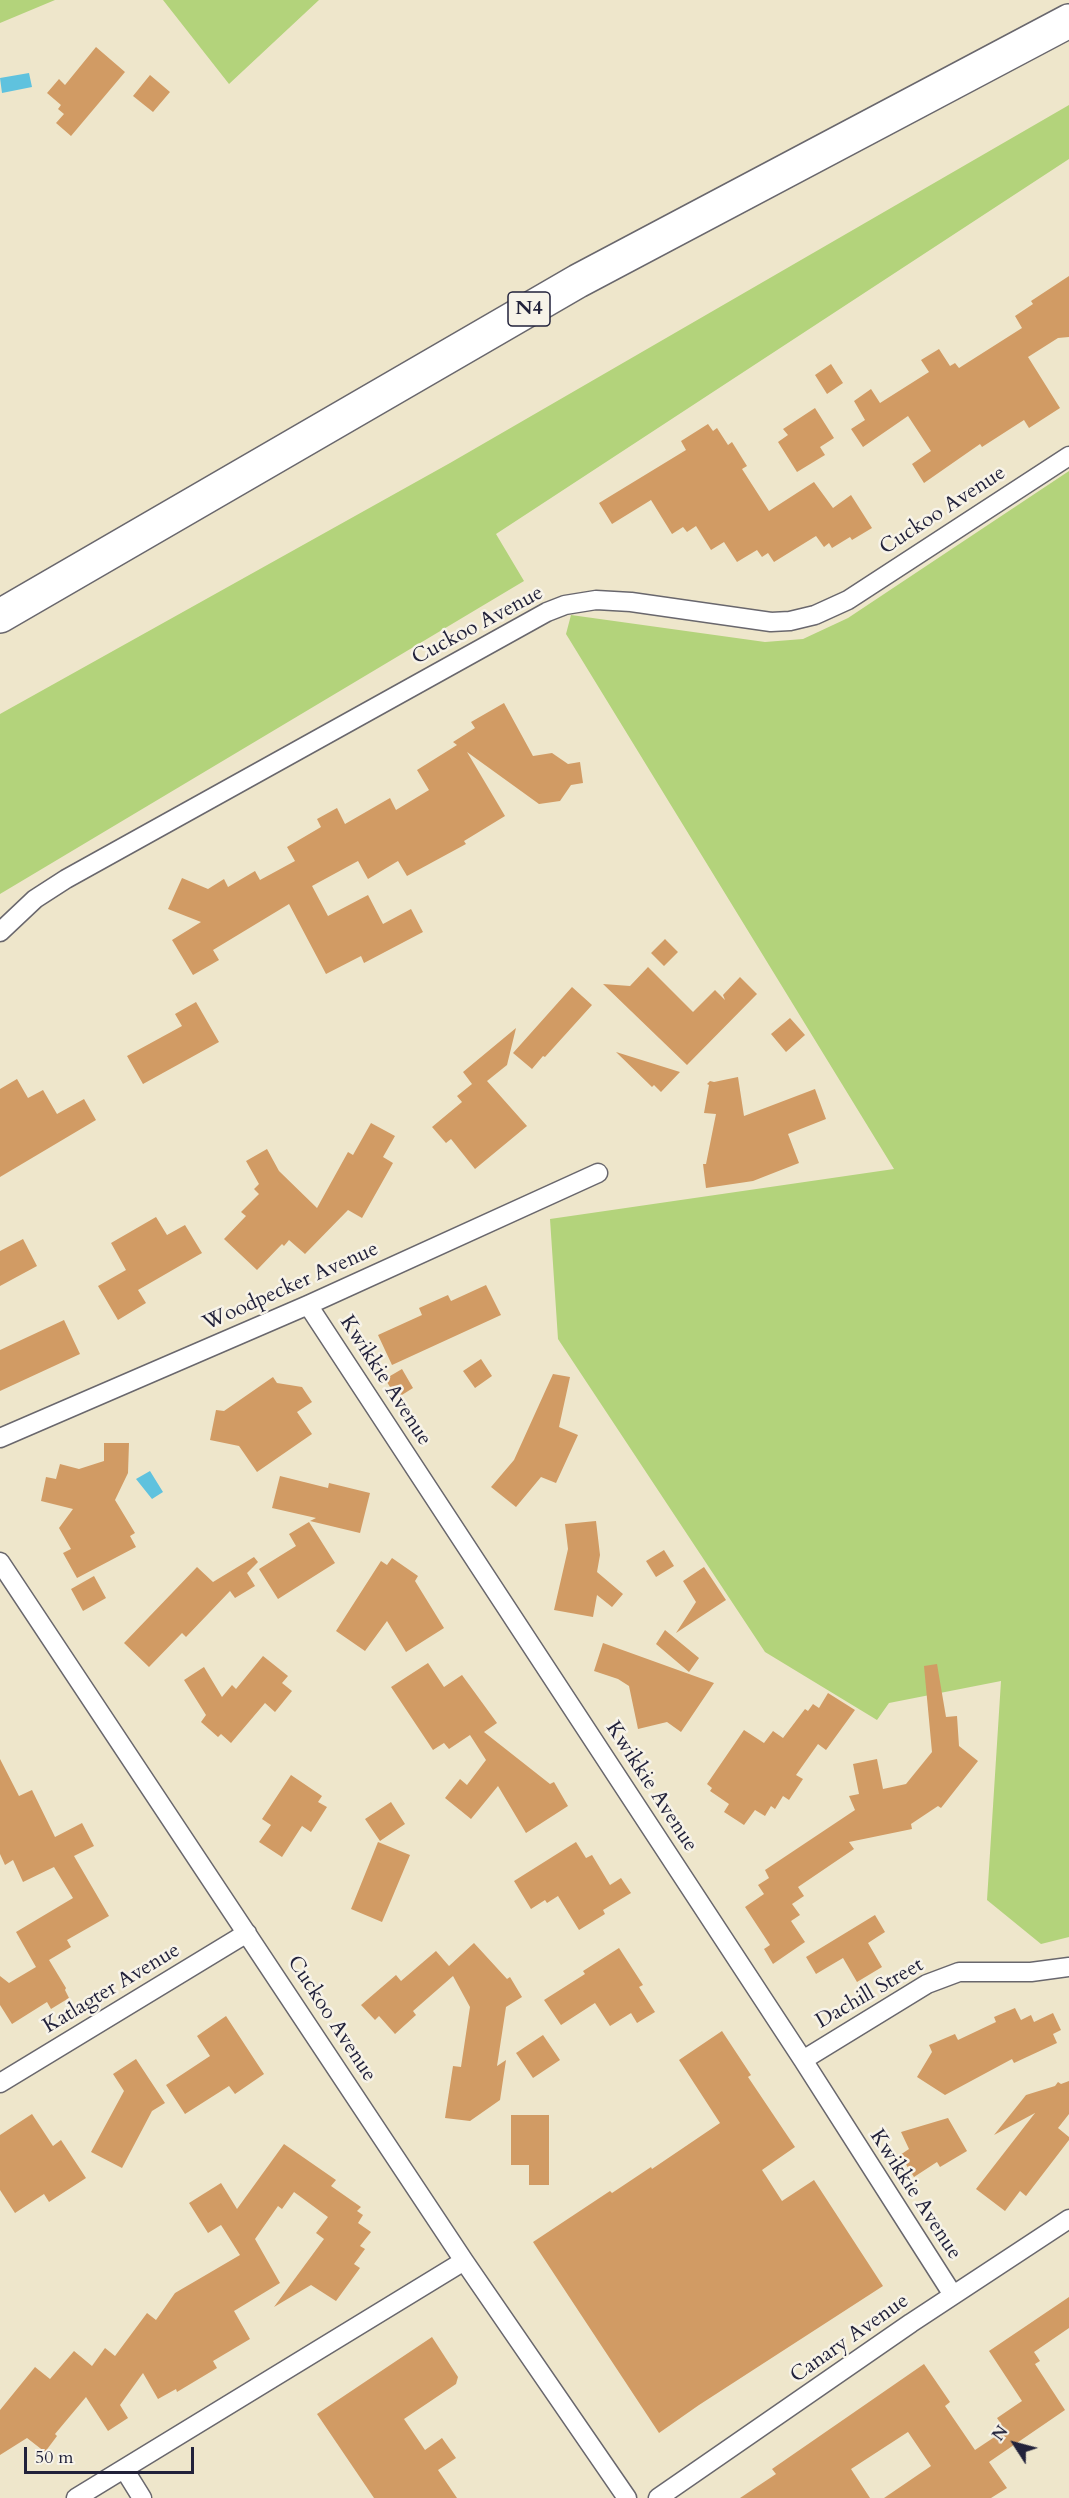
<!DOCTYPE html>
<html>
<head>
<meta charset="utf-8">
<style>
	body { margin:0 }
	#map { position:relative; width:1069px; height:2498px; overflow:hidden; background:#eee6cb; font-family:Cardo,serif }
	canvas { display:block }
	.north { position:absolute; left:985px; top:2414px; width:60px; height:60px; -webkit-text-stroke:4px #f7f3e8; paint-order:stroke; rotate:306deg; font-size:16px; font-weight:700; line-height:24px; text-align:center; color:#22223b }
	.north::after { content:''; display:block; margin:auto; width:21px; height:27px; background:#22223b; clip-path:polygon(50% 0,100% 100%,50% 72%,0 100%) }
	.scale { position:absolute; left:24px; top:2447px; width:170px; height:27px; box-sizing:border-box; border:3px solid #22223b; border-top:0; padding-left:8px; font-size:18px; line-height:21px; white-space:nowrap; color:#22223b; -webkit-text-stroke:4px #f7f3e8; paint-order:stroke }
</style>
</head>
<body>
<div id="map">
<canvas width="1069" height="2498"></canvas>
<div class="north">N</div>
<div class="scale">50 m</div>
</div>
<script>
const ctx = document.querySelector('canvas').getContext('2d');
ctx.lineJoin = 'round';
function paint(path, color) { ctx.fillStyle = color; ctx.fill(path, 'evenodd'); }
const toPath = rows => new Path2D(rows.map(r => 'M' + r).join(''));
function trace(path, color, width, dash) { ctx.strokeStyle = color; ctx.lineWidth = width; ctx.lineCap = dash ? 'butt' : 'round'; ctx.setLineDash(dash || []); ctx.stroke(path); }
function drawText(font, color, halo, rows, align = 'center') {
  ctx.font = font + ' Cardo,serif'; ctx.lineWidth = 5; ctx.setLineDash([]); ctx.textBaseline = 'middle'; ctx.strokeStyle = halo; ctx.fillStyle = color; for (const [text, x, y, turn = 0] of rows) {
    ctx.save(); ctx.translate(x, y); ctx.rotate((+turn || 0) * Math.PI / 180); ctx.textAlign = isNaN(turn) ? turn : align; if (halo) ctx.strokeText(text, 0, 0); ctx.fillText(text, 0, 0); ctx.restore();
  }
}
paint(toPath([
	[0,0,55,0,0,23],
	[163,0,319,0,229,84],
	[1069,105,1069,159,496,534,524,581,0,894,0,714,450,463],
	[1069,471,1069,1937,1041,1944,987,1900,1001,1681,889,1703,877,1720,765,1652,558,1339,550,1219,894,1169,566,634,571,615,765,642,803,639,848,618]
]), '#b3d37b');
paint(toPath([
	[29,73,32,87,2,93,0,78],
	[150,1471,163,1492,152,1499,136,1479]
]), '#5fc2de');
paint(toPath([
	[96,47,125,72,71,136,56,123,64,114,58,109,61,105,47,93,59,79,65,85],
	[150,75,170,92,153,112,133,96],
	[1069,276,1069,337,1058,338,1028,357,1060,408,1029,428,1024,420,982,447,980,444,924,483,912,464,931,451,908,416,863,447,851,429,865,420,854,401,871,389,880,403,929,372,921,360,939,349,950,366,955,363,959,368,1022,328,1015,316,1033,304,1031,301],
	[831,364,843,383,827,394,815,375],
	[815,408,834,438,820,447,825,455,797,472,778,442,788,435,783,429],
	[708,424,713,431,717,428,728,445,732,442,747,466,742,469,769,511,814,482,833,508,851,495,872,528,852,540,850,537,832,548,829,543,824,547,816,536,774,562,768,553,762,557,757,550,737,562,724,542,711,550,696,526,687,532,683,527,672,534,651,500,612,524,599,503,686,450,681,441],
	[504,703,533,756,552,753,568,764,580,762,583,783,571,785,560,801,539,804,467,752,505,816,464,841,466,844,407,876,398,861,368,879,358,861,312,886,328,916,368,895,383,924,411,909,423,932,364,963,361,956,326,974,289,904,213,950,219,960,193,975,172,940,201,922,168,909,182,878,208,889,224,879,228,887,255,871,260,880,295,861,287,847,321,827,317,819,337,808,345,824,390,798,396,810,429,790,417,770,457,745,453,742,475,728,471,722],
	[665,939,678,952,664,966,651,953],
	[648,967,693,1012,715,990,725,1000,723,995,740,977,757,994,687,1065,603,984,630,986],
	[572,987,592,1005,545,1057,543,1056,532,1069,513,1053],
	[196,1002,219,1042,143,1084,127,1056,182,1026,175,1014],
	[790,1018,805,1035,786,1052,771,1034],
	[516,1028,507,1065,487,1081,527,1126,475,1169,451,1139,446,1143,432,1127,462,1102,457,1096,472,1084,463,1072],
	[616,1052,680,1072,661,1092,654,1085,652,1087],
	[738,1077,744,1116,815,1089,826,1119,788,1134,799,1163,753,1181,706,1188,703,1164,706,1164,716,1114,704,1113,709,1085,707,1084,710,1081,714,1082],
	[17,1079,28,1098,43,1090,57,1114,84,1099,96,1120,0,1177,0,1089],
	[371,1123,395,1136,383,1157,393,1163,362,1218,348,1210,305,1254,289,1240,284,1246,282,1244,257,1270,224,1239,246,1216,241,1212,259,1194,254,1189,259,1184,246,1161,267,1149,279,1171,317,1208,348,1152,353,1155],
	[156,1217,167,1235,185,1225,202,1253,138,1290,146,1303,118,1320,98,1286,126,1270,111,1243],
	[23,1239,37,1266,0,1286,0,1251],
	[486,1285,501,1315,392,1365,378,1335,422,1315,419,1308,448,1295,451,1301],
	[64,1320,80,1354,0,1391,0,1350],
	[481,1359,492,1376,475,1388,463,1371],
	[402,1369,413,1388,397,1398,385,1379],
	[553,1374,570,1377,559,1427,578,1435,556,1483,541,1477,516,1507,491,1487,514,1460],
	[273,1377,277,1383,302,1387,312,1402,297,1412,312,1434,257,1472,239,1446,210,1440,216,1410,224,1411],
	[104,1443,129,1443,128,1473,115,1500,135,1533,130,1536,136,1547,77,1578,63,1553,71,1549,59,1528,73,1509,41,1501,46,1477,56,1479,60,1464,79,1469,104,1461],
	[280,1476,328,1488,329,1483,370,1493,360,1533,310,1521,316,1518,272,1508],
	[596,1521,600,1555,597,1572,623,1594,612,1607,597,1595,593,1617,554,1610,568,1549,565,1524],
	[309,1522,335,1563,278,1599,259,1569,296,1546,289,1534],
	[664,1550,674,1566,656,1577,646,1561],
	[254,1557,258,1562,247,1573,255,1586,235,1598,230,1591,186,1637,182,1633,149,1667,124,1643,197,1567,213,1582],
	[392,1558,418,1576,415,1581,444,1628,406,1652,387,1621,365,1651,336,1631,381,1561,387,1565],
	[704,1567,726,1600,676,1633,696,1602,683,1581],
	[94,1576,106,1598,83,1611,71,1589],
	[665,1630,699,1658,689,1672,656,1644],
	[603,1643,714,1683,681,1732,667,1722,638,1729,629,1686,618,1679,594,1671],
	[263,1656,288,1676,282,1683,292,1691,275,1712,265,1703,231,1743,221,1734,218,1737,201,1722,206,1715,184,1680,204,1667,222,1697,232,1685,236,1689],
	[428,1663,444,1687,462,1675,497,1723,484,1732,550,1784,554,1782,568,1806,526,1833,498,1786,471,1819,445,1798,460,1779,467,1785,486,1760,470,1735,449,1749,444,1743,433,1750,391,1687],
	[937,1664,946,1717,957,1716,959,1746,978,1761,941,1808,938,1806,911,1824,912,1829,849,1842,854,1849,798,1887,804,1896,792,1904,800,1915,791,1921,805,1942,773,1964,764,1949,770,1945,745,1907,764,1894,758,1885,769,1878,765,1870,855,1810,849,1796,859,1794,853,1764,877,1759,883,1789,906,1784,932,1752,924,1666],
	[828,1693,855,1710,826,1750,818,1744,796,1775,803,1779,789,1800,783,1796,775,1809,771,1806,765,1816,755,1810,744,1825,724,1812,729,1804,710,1791,712,1788,707,1784,744,1730,764,1743,773,1731,783,1738,805,1709,808,1711,813,1704,819,1708],
	[0,1759,19,1796,32,1790,55,1837,82,1823,94,1846,74,1856,109,1916,67,1940,71,1947,49,1960,66,1988,65,1990,69,1998,51,2009,47,2002,12,2024,0,2005,0,1976,9,1983,36,1967,16,1932,73,1898,54,1867,23,1882,13,1860,5,1865,0,1854],
	[291,1775,322,1796,318,1802,327,1807,311,1832,302,1826,282,1857,259,1842,271,1825,262,1819],
	[391,1802,405,1824,380,1841,365,1819],
	[378,1842,410,1855,382,1922,351,1909],
	[576,1842,586,1858,592,1855,610,1885,621,1878,631,1893,603,1910,605,1914,579,1930,558,1896,547,1903,545,1900,531,1909,514,1881],
	[875,1915,885,1932,868,1943,882,1967,857,1982,843,1958,816,1974,806,1957],
	[474,1943,507,1979,510,1977,522,1997,506,2007,497,2066,506,2060,500,2100,470,2121,445,2118,453,2066,461,2067,470,2007,453,1976,413,2011,416,2015,395,2034,379,2016,375,2020,361,2005,396,1975,401,1981,436,1951,449,1966],
	[619,1948,643,1985,639,1987,655,2012,637,2023,631,2013,610,2026,595,2003,561,2025,544,2000,585,1974,583,1971],
	[1015,2008,1021,2020,1031,2015,1034,2022,1053,2013,1061,2030,1053,2034,1057,2043,1014,2063,1012,2059,945,2095,917,2077,932,2052,929,2045,955,2034,958,2040,996,2022,994,2017],
	[226,2016,264,2074,235,2094,229,2086,185,2114,166,2085,210,2056,197,2036],
	[722,2031,751,2075,748,2077,795,2147,762,2170,782,2201,814,2180,883,2286,699,2405,659,2433,533,2242,610,2191,612,2193,651,2167,652,2169,720,2123,679,2060],
	[543,2035,560,2060,533,2078,516,2053],
	[136,2059,165,2103,152,2111,122,2168,91,2152,124,2091,113,2074],
	[1069,2081,1069,2114,1058,2128,1069,2137,1069,2140,1026,2196,1020,2191,1005,2211,976,2189,1035,2113,994,2135,1026,2095,1055,2086,1058,2082,1061,2084],
	[32,2114,53,2146,61,2140,86,2178,49,2202,44,2194,15,2213,0,2190,0,2135],
	[511,2115,549,2115,549,2185,529,2185,529,2165,511,2165],
	[948,2118,967,2151,940,2167,937,2162,914,2177,900,2155,909,2149,901,2132],
	[284,2144,336,2180,331,2186,361,2207,357,2211,363,2215,358,2223,371,2232,360,2246,365,2249,354,2264,360,2268,336,2301,311,2285,274,2307,324,2239,316,2233,328,2217,294,2192,282,2209,278,2206,255,2239,280,2283,234,2311,250,2339,213,2361,217,2368,177,2392,176,2389,158,2399,143,2373,120,2405,128,2418,108,2431,86,2397,55,2434,57,2436,45,2452,27,2438,0,2455,0,2410,35,2367,50,2379,74,2351,92,2366,105,2348,115,2356,147,2313,156,2320,175,2293,240,2255,221,2225,208,2233,189,2203,221,2183,237,2209],
	[1069,2297,1069,2328,1034,2352,1040,2361,1035,2364,1065,2410,989,2462,1007,2488,991,2498,884,2498,931,2466,908,2432,851,2469,870,2498,740,2498,776,2474,772,2469,924,2364,950,2402,945,2406,975,2450,1005,2430,997,2418,1022,2401,989,2351],
	[432,2337,458,2377,456,2384,404,2419,425,2450,442,2438,456,2458,438,2470,457,2498,374,2498,317,2414]
]), '#d19b64');
const street = toPath([
	[0,932,35,899,66,879,547,612,565,605,596,600,631,602,771,622,790,621,815,615,848,600,1069,456],
	[308,1305,803,2060,953,2295],
	[0,1438,308,1305,598,1173],
	[0,1562,464,2261,627,2498],
	[803,2060,927,1984,959,1972,1031,1972,1069,1967],
	[0,2083,247,1933],
	[124,2469,142,2498],
	[76,2498,464,2261],
	[658,2498,911,2323,1069,2219]
]);
const highway = toPath([
	[0,616,578,281,1069,21]
]);
trace(street, '#69676d', 21);
trace(highway, '#69676d', 36);
trace(street, '#fff', 18);
trace(highway, '#fff', 33);
for (const [x, y, w] of [
	[529,309,42]
]) { const box = new Path2D(); box.roundRect(x - w / 2, y - 17, w, 34, 4.5); ctx.fillStyle = '#f7f3e8'; ctx.fill(box); trace(box, '#22223b', 1.5); }
drawText('bold 20px', '#22223b', null, [
	["N4",529,309]
]);
drawText('21px', '#22223b', '#f7f3e8', [
	["Cuckoo Avenue",943,511,-33],
	["Cuckoo Avenue",478,626,-28],
	["Woodpecker Avenue",291,1287,-24],
	["Kwikkie Avenue",385,1381,57],
	["Kwikkie Avenue",651,1787,57],
	["Katlagter Avenue",112,1989,-31],
	["Dachill Street",870,1994,-30],
	["Cuckoo Avenue",331,2019,57],
	["Kwikkie Avenue",915,2195,57],
	["Canary Avenue",850,2339,-35]
]);
</script>
</body>
</html>
